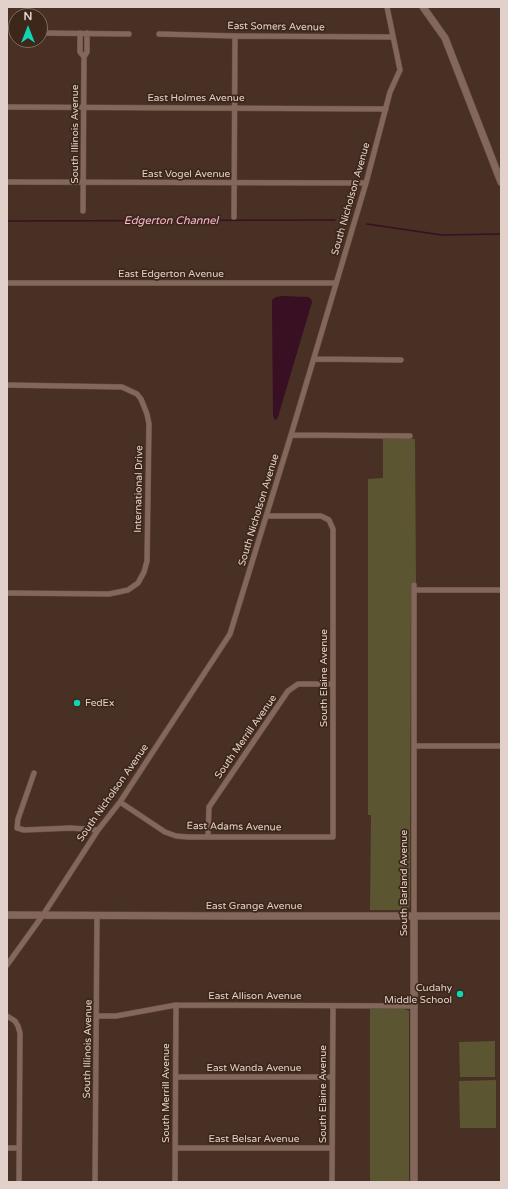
<!DOCTYPE html>
<html>
<head>
<meta charset="utf-8">
<style>
	body { margin:0 }
	#map { position:relative; width:508px; height:1189px; overflow:hidden; background:#483024; font-family:"Varela Round",sans-serif }
	canvas { display:block }
	.frame { position:absolute; inset:0; border:8px solid #e1d1ca; pointer-events:none }
	.north { position:absolute; left:8px; top:8px; width:40px; height:40px; box-sizing:border-box; background:#3d261a; border:1px solid #7f6a60; border-radius:50%; rotate:0deg; font-size:11px; font-weight:700; line-height:16px; text-align:center; color:#e1d1ca }
	.north::after { content:''; display:block; margin:auto; width:14px; height:18px; background:#0ed5b4; clip-path:polygon(50% 0,100% 100%,50% 72%,0 100%) }
</style>
</head>
<body>
<div id="map">
<canvas width="508" height="1189"></canvas>
<div class="frame"></div>
<div class="north">N</div>
</div>
<script>
const ctx = document.querySelector('canvas').getContext('2d');
ctx.lineJoin = 'round';
function paint(path, color) { ctx.fillStyle = color; ctx.fill(path, 'evenodd'); }
const toPath = rows => new Path2D(rows.map(r => 'M' + r).join(''));
function trace(path, color, width, dash) { ctx.strokeStyle = color; ctx.lineWidth = width; ctx.lineCap = dash ? 'butt' : 'round'; ctx.setLineDash(dash || []); ctx.stroke(path); }
function drawText(font, color, halo, rows, align = 'center') {
  ctx.font = font + ' "Varela Round",sans-serif'; ctx.lineWidth = 3.5; ctx.setLineDash([]); ctx.textBaseline = 'middle'; ctx.strokeStyle = halo; ctx.fillStyle = color; for (const [text, x, y, turn = 0] of rows) {
    ctx.save(); ctx.translate(x, y); ctx.rotate((+turn || 0) * Math.PI / 180); ctx.textAlign = isNaN(turn) ? turn : align; if (halo) ctx.strokeText(text, 0, 0); ctx.fillText(text, 0, 0); ctx.restore();
  }
}
paint(toPath([
	[383,439,415,439,416,585,411,585,410,900,409,909,404,910,370,910,371,815,368,815,368,479,383,478],
	[370,1009,405,1009,409,1011,409,1182,370,1182],
	[495,1041,495,1077,460,1077,459,1042],
	[496,1080,496,1128,460,1128,459,1081]
]), '#5c5532');
paint(toPath([
	[282,296,308,297,311,299,312,302,278,417,276,420,274,419,273,415,272,303,272,300,276,297]
]), '#380f23');
trace(toPath([
	[7,221,335,220],
	[367,224,442,235,501,234]
]), '#380f23', 1.5);
const street = toPath([
	[40,33,129,34],
	[80,33,80,52,84,57],
	[159,34,235,36,392,37],
	[7,107,386,109],
	[7,182,366,183],
	[83,211,84,57,87,52,87,33],
	[234,217,235,36],
	[7,283,336,283],
	[314,359,401,360],
	[7,385,122,387,137,394,141,399,147,414,149,424,147,561,144,572,138,583,128,590,109,594,7,593],
	[291,435,410,436],
	[414,590,501,590],
	[415,746,501,746],
	[34,773,18,819,17,828,24,830,71,828,98,830],
	[120,802,165,832,176,836,188,837,333,837,333,529,329,520,321,516,267,516],
	[208,837,209,807,288,691,298,684,332,684],
	[414,917,414,585],
	[7,965,43,915,98,830,120,802,230,634,291,435,366,183,390,92,400,70,387,7],
	[7,1016,15,1021,18,1026,20,1033,19,1182],
	[97,1016,116,1016,176,1005,414,1006],
	[176,1077,332,1077],
	[7,1148,19,1148],
	[175,1148,332,1148],
	[95,1182,97,916],
	[175,1182,176,1005],
	[332,1182,333,1006]
]);
const secondary = toPath([
	[423,7,445,38,501,182],
	[7,915,230,916,501,916],
	[414,917,414,1182]
]);
trace(street, '#644f45', 6);
trace(secondary, '#644f45', 8);
trace(street, '#83675a', 5);
trace(secondary, '#83675a', 7);
for (const [x, y, r, color] of [
	[77,703,4,"#0ed5b4"],
	[460,994,4,"#0ed5b4"]
]) { const dot = new Path2D(); dot.arc(x, y, r, 0, 2 * Math.PI); ctx.fillStyle = color; ctx.fill(dot); trace(dot, '#3d261a', 1.5); }
drawText('10px', '#e1d1ca', '#3d261a', [
	["East Somers Avenue",276,27,1],
	["East Holmes Avenue",196,98],
	["South Illinois Avenue",75,134,-90],
	["East Vogel Avenue",186,174],
	["South Nicholson Avenue",351,199,-74],
	["East Edgerton Avenue",171,274],
	["International Drive",139,489,-89],
	["South Nicholson Avenue",259,510,-73],
	["South Elaine Avenue",324,678,-90],
	["South Merrill Avenue",246,737,-55],
	["South Nicholson Avenue",113,793,-55],
	["East Adams Avenue",234,827,1],
	["South Barland Avenue",404,883,-90],
	["East Grange Avenue",254,906],
	["East Allison Avenue",255,996],
	["South Illinois Avenue",88,1049,-89],
	["East Wanda Avenue",254,1068],
	["South Merrill Avenue",166,1093,-90],
	["South Elaine Avenue",323,1094,-90],
	["East Belsar Avenue",254,1139]
]);
drawText('10px', '#e1d1ca', '#3d261a', [
	["FedEx",85,703],
	["Cudahy",452,988,"right"],
	["Middle School",452,1000,"right"]
], 'left');
drawText('italic 11px', '#fabad3', '#3d261a', [
	["Edgerton Channel",171,221]
]);
</script>
</body>
</html>
